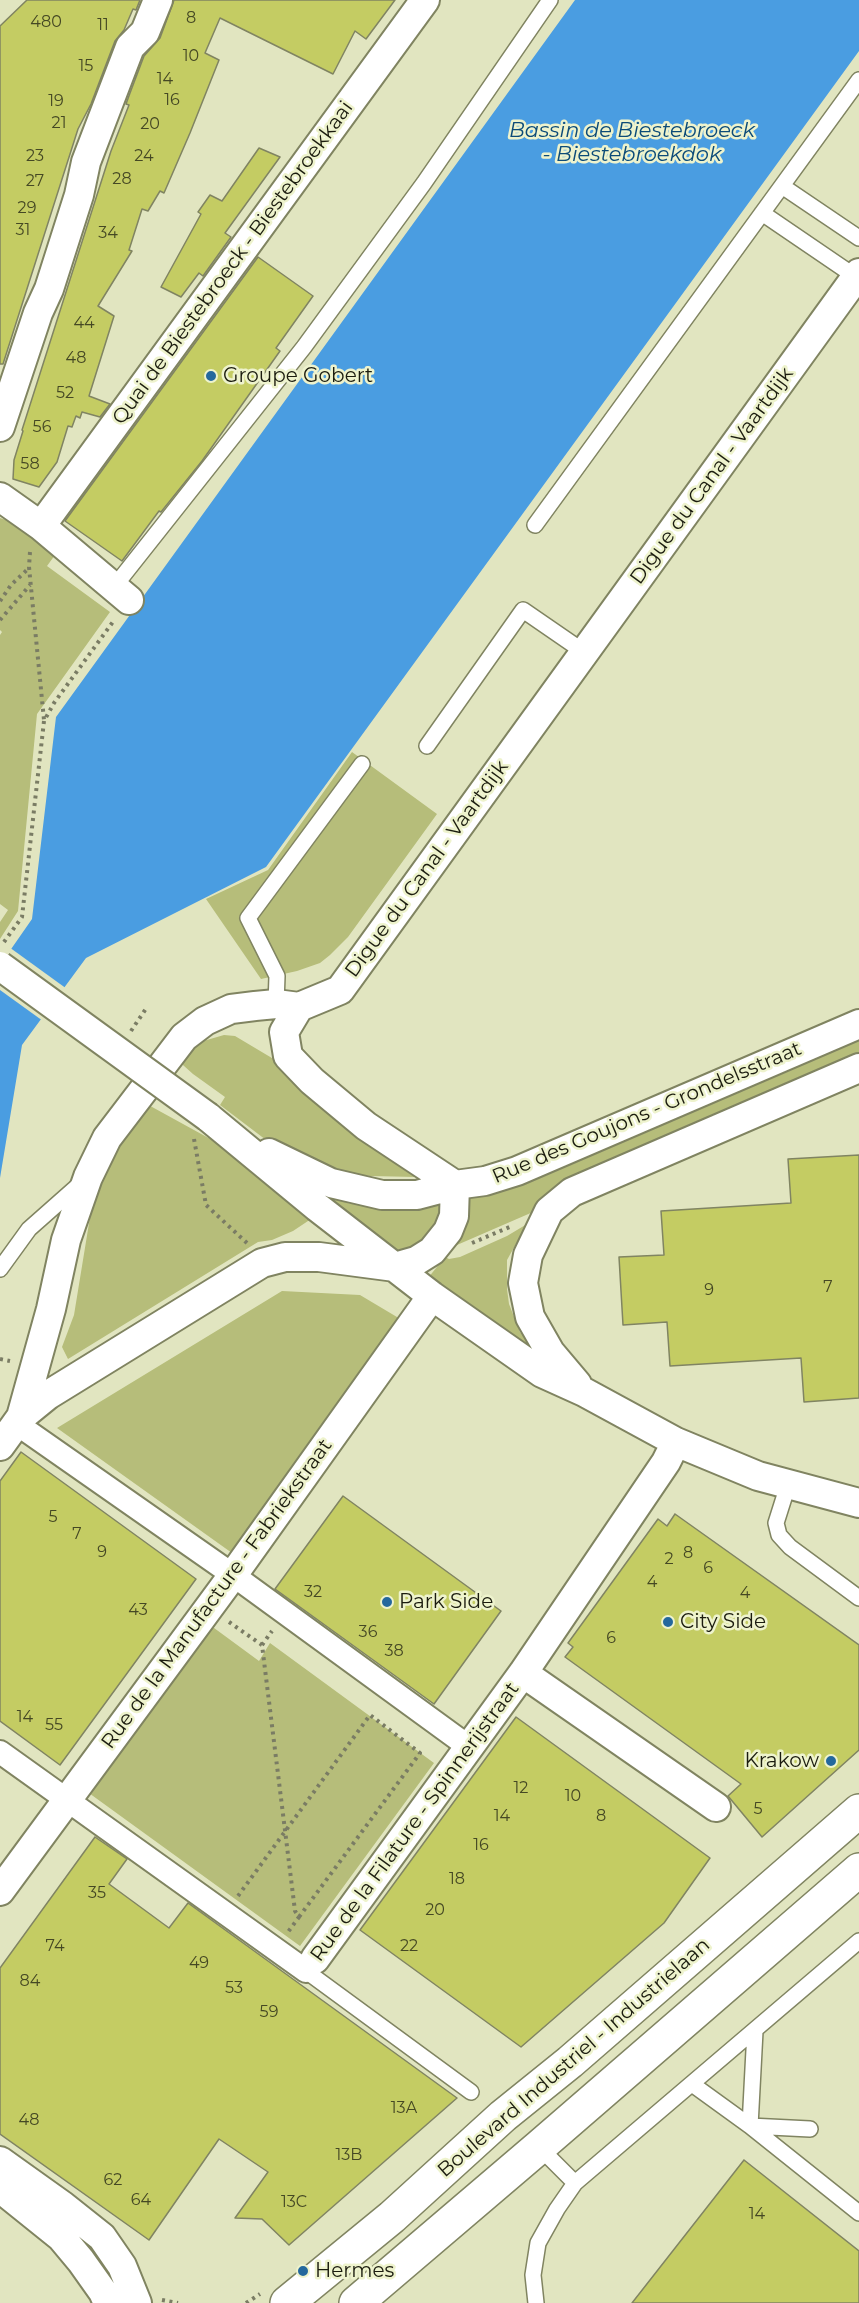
<!DOCTYPE html>
<html>
<head>
<meta charset="utf-8">
<style>
	body { margin:0 }
	canvas { display:block; background:#e1e5c0 }
</style>
</head>
<body>
<canvas width="859" height="2303"></canvas>
<script>
const ctx = document.querySelector('canvas').getContext('2d');
ctx.lineJoin = 'round';
function paint(path, color) { ctx.fillStyle = color; ctx.fill(path, 'evenodd'); }
const toPath = rows => new Path2D(rows.map(r => 'M' + r).join(''));
function trace(path, color, width, dash) { ctx.strokeStyle = color; ctx.lineWidth = width; ctx.lineCap = dash ? 'butt' : 'round'; ctx.setLineDash(dash || []); ctx.stroke(path); }
function drawText(font, color, halo, rows, align = 'center') {
  ctx.font = font + ' Montserrat,sans-serif'; ctx.lineWidth = 5; ctx.setLineDash([]); ctx.textBaseline = 'middle'; ctx.strokeStyle = halo; ctx.fillStyle = color; for (const [text, x, y, turn = 0] of rows) {
    ctx.save(); ctx.translate(x, y); ctx.rotate((+turn || 0) * Math.PI / 180); ctx.textAlign = isNaN(turn) ? turn : align; if (halo) ctx.strokeText(text, 0, 0); ctx.fillText(text, 0, 0); ctx.restore();
  }
}
paint(toPath([
	[0,518,9,521,55,555,47,566,110,612,37,714,18,911,0,939,0,922,8,910,0,904,0,635,2,632,0,630],
	[352,752,437,814,348,937,330,955,320,963,297,971,261,979,206,899,268,870],
	[859,1030,859,1059,545,1196,538,1202,533,1212,450,1248,465,1199,479,1195],
	[224,1035,235,1036,287,1067,413,1169,416,1177,370,1176,329,1170,270,1143,220,1105,225,1097,193,1074,174,1057,193,1044],
	[143,1102,234,1152,314,1217,293,1231,272,1240,258,1242,68,1359,62,1347,74,1315,91,1211,109,1154],
	[328,1193,347,1203,372,1207,438,1204,441,1205,440,1218,436,1230,411,1249,395,1251,325,1195],
	[527,1224,507,1260,507,1289,509,1304,520,1332,539,1356,428,1278,445,1257,449,1259,460,1257,507,1236],
	[282,1291,360,1295,402,1320,232,1553,57,1428],
	[210,1625,259,1661,270,1643,434,1763,300,1946,82,1788]
]), '#b6bd7a');
paint(toPath([
	[575,0,859,0,859,51,266,867,86,958,22,1045,0,1178,0,965,32,919,56,717]
]), '#4a9de1');
paint(toPath([
	[9,947,67,989,43,1021,0,990,0,959]
]), '#e1e5c0');
const building = toPath([
	[27,0,140,0,136,10,133,9,124,30,115,41,91,104,78,129,3,364,0,364,0,26,27,0],
	[174,0,395,0,366,39,355,31,333,74,220,18,205,53,219,60,190,133,164,193,160,191,148,211,142,209,129,250,132,251,98,306,114,316,89,396,110,404,100,417,82,412,80,418,76,416,72,427,68,426,57,462,39,487,13,479,14,460,23,431,22,430,111,151,129,105,126,104,130,93,144,56,160,38,174,0],
	[259,148,280,157,225,233,231,237,203,276,199,273,181,297,161,287,201,214,198,212,210,195,222,201,259,148],
	[258,257,313,296,276,348,280,351,202,461,161,512,159,511,122,561,65,521,258,257],
	[859,1155,859,1398,804,1402,801,1358,670,1366,667,1322,623,1325,619,1257,664,1255,661,1211,791,1203,788,1159,859,1155],
	[21,1452,196,1579,60,1765,0,1721,0,1481,21,1452],
	[343,1496,501,1611,434,1704,275,1589,343,1496],
	[675,1514,859,1645,859,1750,762,1837,728,1796,741,1784,565,1657,573,1647,568,1643,658,1519,667,1526,675,1514],
	[516,1717,710,1858,664,1923,521,2047,360,1930,516,1717],
	[95,1837,127,1859,109,1884,169,1928,188,1903,457,2098,289,2245,262,2219,235,2218,268,2172,219,2139,149,2240,0,2134,0,1968,95,1837],
	[744,2160,859,2251,859,2303,632,2303,744,2160]
]);
paint(building, '#c4cc63');
trace(building, '#808462', 1.5);
const service = toPath([
	[782,186,859,238],
	[762,213,856,277],
	[535,525,859,80],
	[114,587,304,347,424,183,550,0],
	[427,746,523,610,584,652],
	[276,1004,277,976,248,918,362,764],
	[0,1269,29,1229,81,1183],
	[788,1485,776,1523,779,1535,790,1547,859,1598],
	[312,1964,306,1971,471,2092],
	[692,2084,750,2126,755,2031],
	[810,2129,750,2126,859,2213],
	[575,2183,859,1941],
	[536,2303,533,2275,538,2243,557,2209,575,2183,539,2147]
]);
const pedestrian = toPath([
	[17,1424,233,1575,469,1747],
	[0,1752,306,1971]
]);
const minor = toPath([
	[0,427,38,313,49,289,79,195,86,162,130,47,145,32,158,0],
	[0,497,41,526,129,600],
	[41,526,425,0],
	[299,1007,284,1032,288,1056,312,1081,366,1126,455,1185],
	[208,1117,317,1207,432,1296,542,1373,584,1392,676,1442,758,1476,859,1503],
	[269,1153,331,1183,382,1195,417,1195,455,1185,485,1181,517,1171,859,1024],
	[577,1384,550,1352,530,1317,523,1283,528,1255,549,1211,572,1192,859,1068],
	[21,1417,48,1395,262,1263,285,1257,319,1257,395,1267,416,1261,432,1251,448,1231,454,1216,455,1185],
	[0,1446,21,1417,51,1309,66,1240,88,1177,107,1138,184,1037,205,1021,231,1009,255,1006,276,1004,299,1007,340,990,859,273],
	[523,1673,716,1807],
	[0,1891,233,1575,432,1296],
	[315,1959,523,1673,666,1462,676,1442],
	[0,2161,63,2206,102,2237,122,2266,137,2303],
	[0,2188,61,2237,81,2261,103,2292,108,2303]
]);
const primary = toPath([
	[287,2303,392,2217,503,2116,570,2062,859,1811],
	[356,2303,539,2147,859,1870]
]);
trace(service, '#808461', 18);
trace(pedestrian, '#808461', 26);
trace(minor, '#808461', 32);
trace(primary, '#808461', 36);
trace(toPath([
	[30,552,29,567,44,720],
	[0,601,11,585,29,568],
	[0,620,30,585],
	[4,942,22,917,44,721,54,703,115,619],
	[131,1031,147,1007],
	[194,1139,206,1205,248,1244],
	[472,1243,512,1226],
	[0,1359,10,1361],
	[229,1622,262,1645,295,1911,299,1917,288,1932],
	[262,1645,272,1631],
	[238,1896,370,1715,420,1753,299,1917],
	[162,2300,178,2303],
	[246,2303,260,2294]
]), '#7a7c64', 4, [3, 4.5]);
trace(service, '#fff', 15);
trace(pedestrian, '#fff', 22);
trace(minor, '#fff', 28);
trace(primary, '#fff', 33);
const minorBridge = toPath([
	[0,966,208,1117]
]);
trace(minorBridge, '#808461', 32, []);
trace(minorBridge, '#fff', 28);
for (const [x, y, r, color] of [
	[211,376,6,"#24689d"],
	[387,1602,6,"#24689d"],
	[668,1622,6,"#24689d"],
	[831,1761,6,"#24689d"],
	[303,2271,6,"#24689d"]
]) { const dot = new Path2D(); dot.arc(x, y, r, 0, 2 * Math.PI); ctx.fillStyle = color; ctx.fill(dot); trace(dot, '#eef3cd', 2); }
drawText('16px', '#454824', null, [
	["8",191,18],
	["480",46,22],
	["11",103,25],
	["10",191,56],
	["15",86,66],
	["14",165,79],
	["16",172,100],
	["19",56,101],
	["21",59,123],
	["20",150,124],
	["23",35,156],
	["24",144,156],
	["28",122,179],
	["27",35,181],
	["29",27,208],
	["31",23,230],
	["34",108,233],
	["44",84,323],
	["48",76,358],
	["52",65,393],
	["56",42,427],
	["58",30,464],
	["7",828,1287],
	["9",709,1290],
	["5",53,1517],
	["7",77,1534],
	["9",102,1552],
	["8",688,1553],
	["2",669,1559],
	["6",708,1568],
	["4",652,1582],
	["32",313,1592],
	["4",745,1593],
	["43",138,1610],
	["36",368,1632],
	["6",611,1638],
	["38",394,1651],
	["14",25,1717],
	["55",54,1725],
	["12",521,1788],
	["10",573,1796],
	["5",758,1809],
	["14",502,1816],
	["8",601,1816],
	["16",481,1845],
	["18",457,1879],
	["35",97,1893],
	["20",435,1910],
	["74",55,1946],
	["22",409,1946],
	["49",199,1963],
	["84",30,1981],
	["53",234,1988],
	["59",269,2012],
	["13A",404,2108],
	["48",29,2120],
	["13B",349,2155],
	["62",113,2180],
	["64",141,2200],
	["13C",294,2202],
	["14",757,2214]
]);
drawText('20px', '#1b1c0f', '#eef3cd', [
	["Quai de Biestebroeck - Biestebroekkaai",233,263,-54],
	["Digue du Canal - Vaartdijk",712,476,-54],
	["Digue du Canal - Vaartdijk",427,869,-54],
	["Rue des Goujons - Grondelsstraat",647,1113,-23],
	["Rue de la Manufacture - Fabriekstraat",217,1594,-54],
	["Rue de la Filature - Spinnerijstraat",415,1822,-54],
	["Boulevard Industriel - Industrielaan",574,2058,-41]
]);
drawText('20px', '#1b1c0f', '#eef3cd', [
	["Groupe Gobert",223,376],
	["Park Side",399,1602],
	["City Side",680,1622],
	["Krakow",819,1761,"right"],
	["Hermes",315,2271]
], 'left');
drawText('italic 21px', '#0c4b78', '#eef3cd', [
	["Bassin de Biestebroeck",632,131],
	["- Biestebroekdok",632,155]
]);
</script>
</body>
</html>
